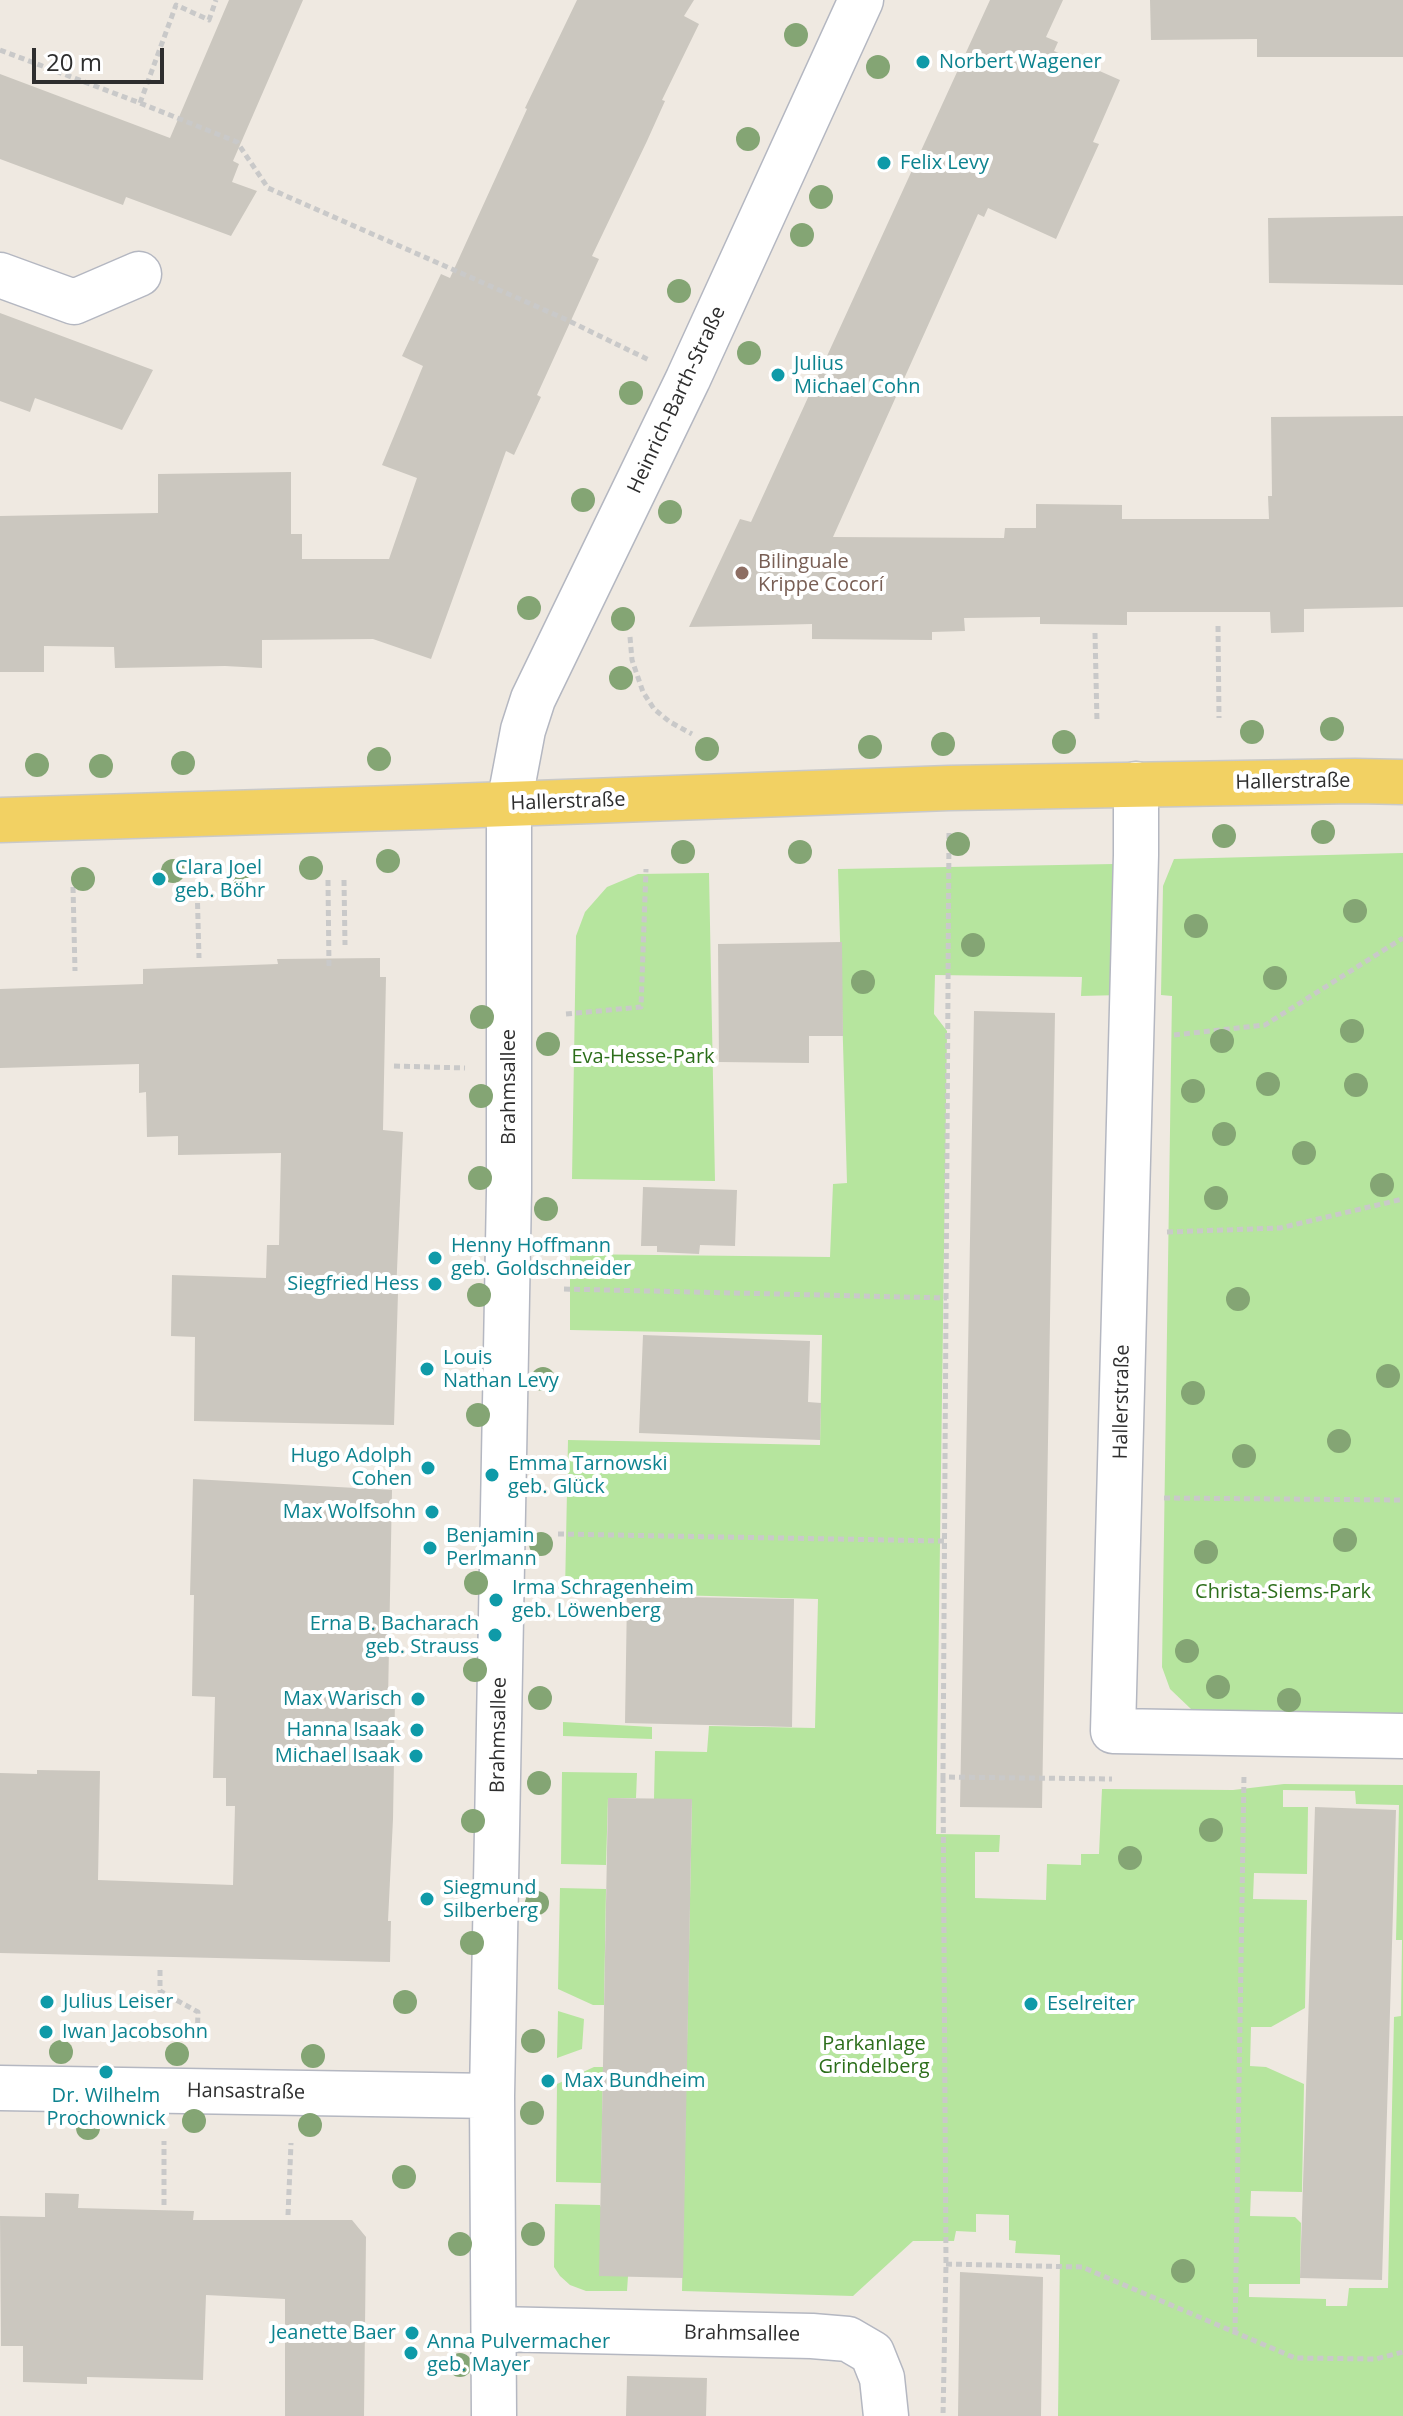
<!DOCTYPE html>
<html>
<head>
<meta charset="utf-8">
<style>
	body { margin:0 }
	#map { position:relative; width:1403px; height:2416px; overflow:hidden; background:#efe9e1; font-family:"Open Sans",sans-serif }
	canvas { display:block }
	.scale { position:absolute; left:32px; top:48px; width:132px; height:36px; box-sizing:border-box; border:4px solid #2e2e2e; border-top:0; padding-left:10px; font-size:24px; line-height:28px; white-space:nowrap; color:#2e2e2e; -webkit-text-stroke:6px #fff; paint-order:stroke }
</style>
</head>
<body>
<div id="map">
<canvas width="1403" height="2416"></canvas>
<div class="scale">20 m</div>
</div>
<script>
const ctx = document.querySelector('canvas').getContext('2d');
ctx.lineJoin = 'round';
function paint(path, color) { ctx.fillStyle = color; ctx.fill(path, 'evenodd'); }
const toPath = rows => new Path2D(rows.map(r => 'M' + r).join(''));
function trace(path, color, width, dash) { ctx.strokeStyle = color; ctx.lineWidth = width; ctx.lineCap = dash ? 'butt' : 'round'; ctx.setLineDash(dash || []); ctx.stroke(path); }
function drawText(font, color, halo, rows, align = 'center') {
  ctx.font = font + ' "Open Sans",sans-serif'; ctx.lineWidth = 8; ctx.setLineDash([]); ctx.textBaseline = 'middle'; ctx.strokeStyle = halo; ctx.fillStyle = color; for (const [text, x, y, turn = 0] of rows) {
    ctx.save(); ctx.translate(x, y); ctx.rotate((+turn || 0) * Math.PI / 180); ctx.textAlign = isNaN(turn) ? turn : align; if (halo) ctx.strokeText(text, 0, 0); ctx.fillText(text, 0, 0); ctx.restore();
  }
}
paint(toPath([
	[1403,853,1403,1720,1211,1718,1191,1709,1170,1689,1162,1667,1172,996,1161,995,1163,886,1174,859],
	[1114,864,1123,891,1121,995,1081,996,1082,977,935,975,934,1014,947,1031,936,1834,1000,1835,999,1852,975,1852,975,1898,1046,1900,1047,1864,1081,1865,1081,1854,1099,1854,1102,1789,1233,1790,1284,1784,1403,1785,1403,2416,1058,2416,1060,2255,1015,2253,1016,2241,1009,2240,1009,2215,976,2214,976,2232,956,2231,954,2241,913,2241,853,2296,682,2291,692,1800,654,1799,655,1751,707,1752,709,1726,815,1728,818,1599,565,1592,568,1440,820,1445,822,1335,570,1330,570,1254,830,1257,833,1184,847,1183,838,869],
	[1283,1790,1355,1791,1356,1804,1399,1805,1396,1940,1402,1940,1401,2016,1394,2017,1388,2288,1349,2288,1347,2306,1326,2306,1326,2299,1249,2297,1249,2284,1300,2284,1301,2223,1295,2217,1250,2216,1251,2191,1302,2192,1304,2084,1266,2067,1250,2066,1251,2027,1271,2027,1305,2008,1307,1900,1253,1899,1254,1873,1307,1874,1308,1807,1283,1807],
	[709,873,715,1181,572,1179,576,936,585,912,607,887,638,874],
	[563,1722,652,1727,652,1739,563,1736],
	[562,1772,637,1773,636,1798,608,1798,606,1865,561,1864],
	[560,1888,606,1889,604,2005,593,2005,558,1989],
	[558,2011,584,2019,582,2049,557,2058],
	[594,2067,603,2067,601,2183,556,2182,557,2084],
	[555,2204,600,2205,628,2276,627,2291,586,2291,570,2285,560,2276,554,2267]
]), '#b6e59e');
paint(toPath([
	[229,0,303,0,233,161,239,164,232,182,257,191,231,236,126,197,123,205,0,159,0,74,170,138],
	[577,0,694,0,684,16,699,24,662,100,665,101,647,141,592,256,599,259,537,395,541,397,514,455,506,451,431,659,373,639,262,640,262,668,225,666,115,668,114,647,44,646,44,672,0,672,0,516,158,513,158,474,291,472,291,534,302,534,302,559,389,559,417,478,382,465,423,366,402,356,441,274,450,278,527,109,525,108],
	[990,0,1063,0,1046,37,1058,42,1054,51,1120,80,1093,142,1099,144,1056,239,988,208,984,217,978,214,833,537,1004,538,1005,528,1036,528,1036,504,1122,505,1122,519,1269,519,1268,496,1272,496,1271,417,1403,416,1403,607,1304,609,1304,632,1271,633,1270,612,1127,612,1127,625,1040,624,1040,617,964,618,965,631,932,632,932,640,812,639,812,624,689,627,740,519,751,522],
	[1150,0,1403,0,1403,57,1257,57,1257,39,1151,40],
	[1403,216,1403,285,1269,283,1268,218],
	[0,313,153,370,122,430,35,398,30,412,0,401],
	[842,942,843,1036,809,1036,809,1063,719,1062,718,944],
	[380,958,380,977,386,977,383,1130,403,1132,396,1293,398,1293,394,1425,194,1421,195,1337,171,1336,172,1275,266,1278,267,1245,279,1245,281,1153,178,1155,178,1136,147,1137,146,1092,139,1093,139,1064,0,1068,0,989,143,984,143,969,278,964,277,959],
	[974,1011,1055,1013,1042,1808,960,1807],
	[643,1187,737,1190,735,1246,700,1245,699,1254,657,1252,657,1246,641,1246],
	[643,1335,810,1341,808,1402,821,1403,820,1440,639,1433],
	[193,1479,392,1490,388,1700,395,1700,393,1819,388,1921,391,1921,390,1962,0,1953,0,1773,37,1774,37,1770,100,1771,98,1880,233,1885,235,1806,226,1806,226,1778,213,1778,215,1697,192,1696,194,1595,190,1595],
	[627,1596,794,1599,792,1727,625,1723],
	[608,1798,692,1799,683,2278,599,2276],
	[1315,1807,1396,1810,1382,2280,1300,2278],
	[45,2193,79,2194,78,2208,194,2211,193,2220,352,2220,366,2237,364,2416,285,2416,285,2299,206,2295,203,2380,87,2377,87,2384,23,2382,23,2346,1,2346,0,2216,45,2217],
	[960,2272,1043,2277,1041,2416,958,2416],
	[627,2376,707,2378,706,2416,626,2416]
]), '#cbc7bf');
const minor = toPath([
	[0,275,74,302,139,274],
	[1136,784,1136,855,1113,1731,1403,1736],
	[0,2088,492,2096],
	[494,2329,812,2336,848,2339,872,2353,882,2378,886,2416],
	[494,2416,492,2096,509,1191,509,804,523,730,533,699,688,379,861,0]
]);
const major = toPath([
	[0,820,425,807,949,788,1355,781,1403,782]
]);
trace(minor, '#b4b7c1', 47);
trace(major, '#c9c9c9', 47);
trace(toPath([
	[0,50,140,103,237,142,268,188,565,319,649,360],
	[140,103,176,5,209,20,216,0],
	[1218,626,1219,718],
	[1095,633,1097,722],
	[630,637,632,660,643,692,654,709,670,722,692,734],
	[949,833,943,1777,1112,1779],
	[328,880,329,967],
	[344,880,345,945],
	[197,883,199,958],
	[73,887,75,971],
	[566,1014,641,1007,646,869],
	[1174,1035,1265,1025,1403,938],
	[394,1066,465,1068],
	[1167,1232,1280,1228,1403,1199],
	[564,1289,947,1298],
	[1164,1498,1403,1500],
	[558,1534,944,1541],
	[943,1777,946,2264,943,2416],
	[160,1970,160,1991,198,2012,197,2042],
	[164,2205,164,2141],
	[288,2215,291,2143],
	[946,2264,1082,2267,1295,2358,1376,2359,1403,2352],
	[1235,2333,1244,1775]
]), '#c9c9c9', 5, [6, 4]);
trace(minor, '#fff', 44);
trace(major, '#f2d163', 44);
ctx.fillStyle = '#84a574';
for (const [x, y] of [
	[796,35],
	[878,67],
	[748,139],
	[821,197],
	[802,235],
	[679,291],
	[749,353],
	[631,393],
	[583,500],
	[670,512],
	[529,608],
	[623,619],
	[621,678],
	[1332,729],
	[1252,732],
	[1064,742],
	[943,744],
	[870,747],
	[707,749],
	[379,759],
	[183,763],
	[37,765],
	[101,766],
	[1323,832],
	[1224,836],
	[958,844],
	[683,852],
	[800,852],
	[388,861],
	[311,868],
	[173,871],
	[238,872],
	[83,879],
	[1355,911],
	[1196,926],
	[973,945],
	[1275,978],
	[863,982],
	[482,1017],
	[1352,1031],
	[1222,1041],
	[548,1044],
	[1268,1084],
	[1356,1085],
	[1193,1091],
	[481,1096],
	[1224,1134],
	[1304,1153],
	[480,1178],
	[1382,1185],
	[1216,1198],
	[546,1209],
	[479,1295],
	[1238,1299],
	[1388,1376],
	[543,1379],
	[1193,1393],
	[478,1415],
	[1339,1441],
	[1244,1456],
	[1345,1540],
	[541,1544],
	[1206,1552],
	[476,1583],
	[1187,1651],
	[475,1670],
	[1218,1687],
	[540,1698],
	[1289,1700],
	[539,1783],
	[473,1821],
	[1211,1830],
	[1130,1858],
	[537,1903],
	[472,1943],
	[405,2002],
	[533,2041],
	[61,2052],
	[177,2054],
	[313,2056],
	[532,2113],
	[194,2121],
	[310,2125],
	[88,2128],
	[404,2177],
	[533,2234],
	[460,2244],
	[1183,2271],
	[460,2365]
]) { ctx.beginPath(); ctx.arc(x, y, 12, 0, 2 * Math.PI); ctx.fill(); }
for (const [x, y, r, color] of [
	[923,62,8,"#0f9aa8"],
	[884,163,8,"#0f9aa8"],
	[778,375,8,"#0f9aa8"],
	[742,573,8,"#8d6e63"],
	[159,879,8,"#0f9aa8"],
	[435,1258,8,"#0f9aa8"],
	[435,1284,8,"#0f9aa8"],
	[427,1369,8,"#0f9aa8"],
	[428,1468,8,"#0f9aa8"],
	[492,1475,8,"#0f9aa8"],
	[432,1512,8,"#0f9aa8"],
	[430,1548,8,"#0f9aa8"],
	[496,1600,8,"#0f9aa8"],
	[495,1635,8,"#0f9aa8"],
	[418,1699,8,"#0f9aa8"],
	[417,1730,8,"#0f9aa8"],
	[416,1756,8,"#0f9aa8"],
	[427,1899,8,"#0f9aa8"],
	[47,2002,8,"#0f9aa8"],
	[1031,2004,8,"#0f9aa8"],
	[46,2032,8,"#0f9aa8"],
	[106,2072,8,"#0f9aa8"],
	[548,2081,8,"#0f9aa8"],
	[412,2333,8,"#0f9aa8"],
	[411,2353,8,"#0f9aa8"]
]) { const dot = new Path2D(); dot.arc(x, y, r, 0, 2 * Math.PI); ctx.fillStyle = color; ctx.fill(dot); trace(dot, '#fff', 3); }
drawText('20px', '#0d838f', '#fff', [
	["Norbert Wagener",939,62],
	["Felix Levy",900,163],
	["Julius",794,364],
	["Michael Cohn",794,387],
	["Clara Joel",175,868],
	["geb. Böhr",175,891],
	["Henny Hoffmann",451,1246],
	["geb. Goldschneider",451,1269],
	["Siegfried Hess",419,1284,"right"],
	["Louis",443,1358],
	["Nathan Levy",443,1381],
	["Hugo Adolph",412,1456,"right"],
	["Cohen",412,1479,"right"],
	["Emma Tarnowski",508,1464],
	["geb. Glück",508,1487],
	["Max Wolfsohn",416,1512,"right"],
	["Benjamin",446,1536],
	["Perlmann",446,1559],
	["Irma Schragenheim",512,1588],
	["geb. Löwenberg",512,1611],
	["Erna B. Bacharach",479,1624,"right"],
	["geb. Strauss",479,1647,"right"],
	["Max Warisch",402,1699,"right"],
	["Hanna Isaak",401,1730,"right"],
	["Michael Isaak",400,1756,"right"],
	["Siegmund",443,1888],
	["Silberberg",443,1911],
	["Julius Leiser",63,2002],
	["Eselreiter",1047,2004],
	["Iwan Jacobsohn",62,2032],
	["Max Bundheim",564,2081],
	["Dr. Wilhelm",106,2096,"center"],
	["Prochownick",106,2119,"center"],
	["Jeanette Baer",396,2333,"right"],
	["Anna Pulvermacher",427,2342],
	["geb. Mayer",427,2365]
], 'left');
drawText('20px', '#2e2e2e', '#fff', [
	["Heinrich-Barth-Straße",677,400,-65],
	["Hallerstraße",1293,782,-1],
	["Hallerstraße",568,802,-2],
	["Brahmsallee",509,1087,-90],
	["Hallerstraße",1122,1402,-89],
	["Brahmsallee",499,1735,-89],
	["Hansastraße",246,2092,1],
	["Brahmsallee",742,2334,1]
]);
drawText('20px', '#785e54', '#fff', [
	["Bilinguale",758,562],
	["Krippe Cocorí",758,585]
], 'left');
drawText('20px', '#2c6e1b', '#fff', [
	["Eva-Hesse-Park",643,1057],
	["Christa-Siems-Park",1283,1592],
	["Parkanlage",874,2044],
	["Grindelberg",874,2067]
]);
</script>
</body>
</html>
